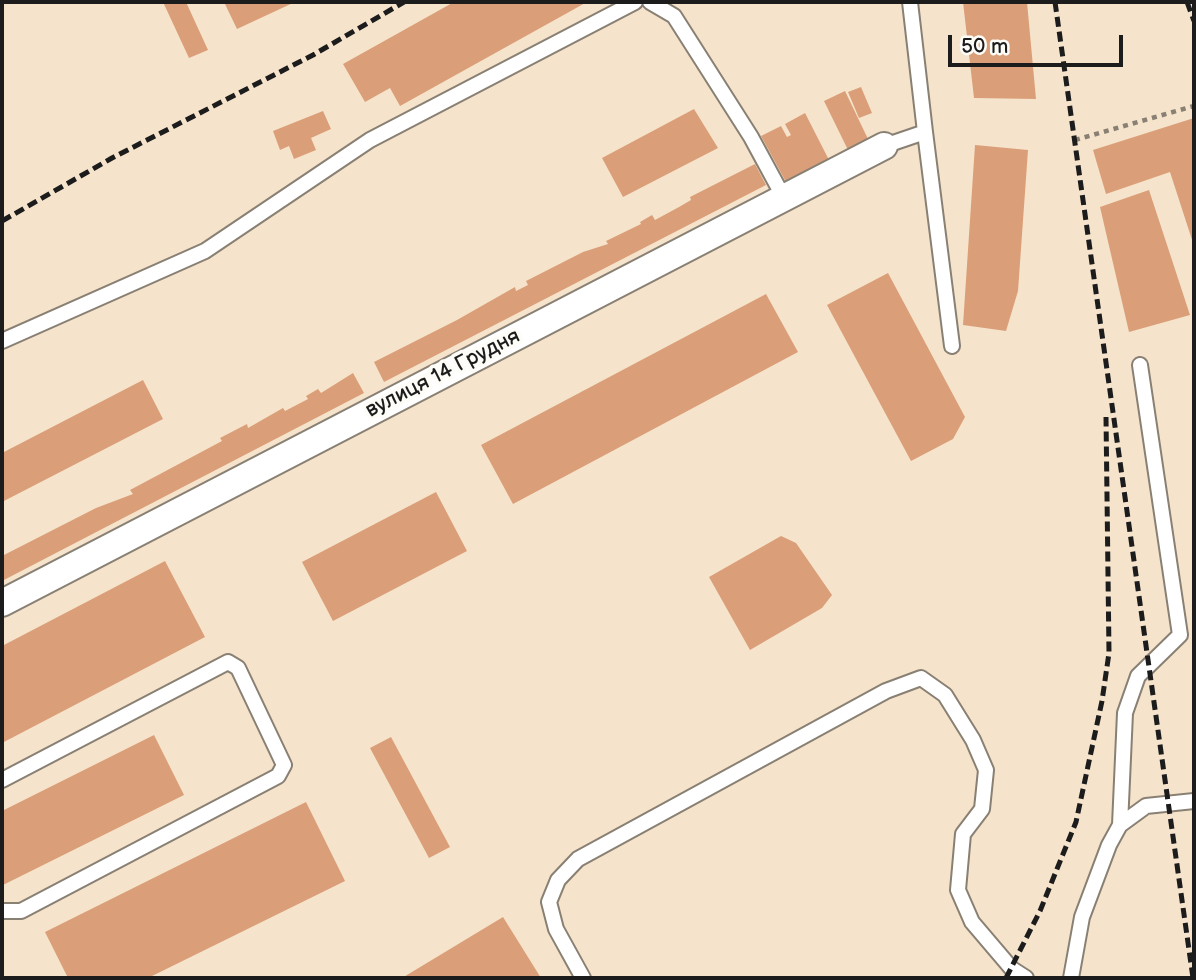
<!DOCTYPE html>
<html>
<head>
<meta charset="utf-8">
<style>
	body { margin:0 }
	#map { position:relative; width:1196px; height:980px; overflow:hidden; background:#f6e3cb; font-family:"Balsamiq Sans",sans-serif }
	canvas { display:block }
	.frame { position:absolute; inset:0; border:4px solid #1c1c1c; pointer-events:none }
	.scale { position:absolute; left:948px; top:35px; width:175px; height:32px; box-sizing:border-box; border:4px solid #1c1c1c; border-top:0; padding-left:9px; font-size:21px; line-height:24px; white-space:nowrap; color:#1c1c1c; -webkit-text-stroke:5px #fdfcf7; paint-order:stroke }
</style>
</head>
<body>
<div id="map">
<canvas width="1196" height="980"></canvas>
<div class="frame"></div>
<div class="scale">50 m</div>
</div>
<script>
const ctx = document.querySelector('canvas').getContext('2d');
ctx.lineJoin = 'round';
function paint(path, color) { ctx.fillStyle = color; ctx.fill(path, 'evenodd'); }
const toPath = rows => new Path2D(rows.map(r => 'M' + r).join(''));
function trace(path, color, width, dash) { ctx.strokeStyle = color; ctx.lineWidth = width; ctx.lineCap = dash ? 'butt' : 'round'; ctx.setLineDash(dash || []); ctx.stroke(path); }
function drawText(font, color, halo, rows, align = 'center') {
  ctx.font = font + ' "Balsamiq Sans",sans-serif'; ctx.lineWidth = 7; ctx.setLineDash([]); ctx.textBaseline = 'middle'; ctx.strokeStyle = halo; ctx.fillStyle = color; for (const [text, x, y, turn = 0] of rows) {
    ctx.save(); ctx.translate(x, y); ctx.rotate((+turn || 0) * Math.PI / 180); ctx.textAlign = isNaN(turn) ? turn : align; if (halo) ctx.strokeText(text, 0, 0); ctx.fillText(text, 0, 0); ctx.restore();
  }
}
paint(toPath([
	[163,2,186,2,208,50,189,58],
	[224,2,295,2,237,29],
	[454,2,587,2,400,106,390,88,365,102,343,64],
	[963,2,1027,2,1036,99,974,98],
	[861,87,872,113,859,118,848,92],
	[845,91,868,139,848,150,824,101],
	[694,109,718,148,623,197,602,158],
	[323,111,331,129,311,138,316,150,294,159,289,146,280,150,273,131],
	[805,113,829,160,786,182,761,136,781,126,787,137,791,135,785,124],
	[1194,118,1194,246,1170,172,1106,194,1093,150],
	[975,145,1028,150,1018,291,1006,331,963,325],
	[755,164,766,185,384,382,374,362,457,320,515,287,516,291,528,285,526,281,583,252,608,244,606,241,641,224,640,222,652,215,655,220,679,207,691,200,690,197],
	[1149,190,1190,315,1129,332,1100,207],
	[888,273,965,417,953,439,911,461,827,305],
	[766,294,798,352,513,504,481,445],
	[353,373,364,393,2,581,2,556,96,508,133,494,130,490,222,441,220,438,247,424,248,428,283,408,285,411,308,399,306,396,318,389,321,393],
	[143,380,163,419,2,502,2,453],
	[436,492,467,551,333,621,302,562],
	[781,536,796,543,832,595,822,608,750,650,709,577],
	[165,561,205,637,2,743,2,646],
	[154,735,184,795,3,885,2,811],
	[391,737,450,847,429,858,370,748],
	[306,802,345,881,148,978,68,978,45,932],
	[503,917,541,978,402,978]
]), '#da9f78');
const service = toPath([
	[650,2,674,16,751,137,784,198],
	[925,132,952,346],
	[884,146,925,132,910,2],
	[2,341,205,251,370,140,635,2],
	[2,780,228,662,238,668,284,765,278,776,21,911,2,911],
	[1120,825,1125,713,1138,676,1180,635,1140,365],
	[583,978,556,929,549,902,558,880,578,859,886,691,921,678,945,695,973,740,986,770,982,809,963,834,958,890,972,922,1012,969,1026,978],
	[1071,978,1082,917,1109,845,1120,825,1146,806,1194,801]
]);
const minor = toPath([
	[2,603,884,146]
]);
trace(service, '#898074', 18);
trace(minor, '#898074', 30);
trace(toPath([
	[1075,140,1194,106]
]), '#898074', 4.5, [5, 5]);
trace(service, '#fff', 14);
trace(minor, '#fff', 26);
trace(toPath([
	[1055,2,1193,978],
	[1187,2,1194,21],
	[2,221,112,158,313,55,404,2],
	[1006,978,1040,911,1076,822,1102,701,1109,653,1106,417]
]), '#1c1c1c', 5, [10, 5]);
drawText('21px', '#1c1c1c', '#fdfcf7', [
	["вулиця 14 Грудня",443,374,-27]
]);
</script>
</body>
</html>
